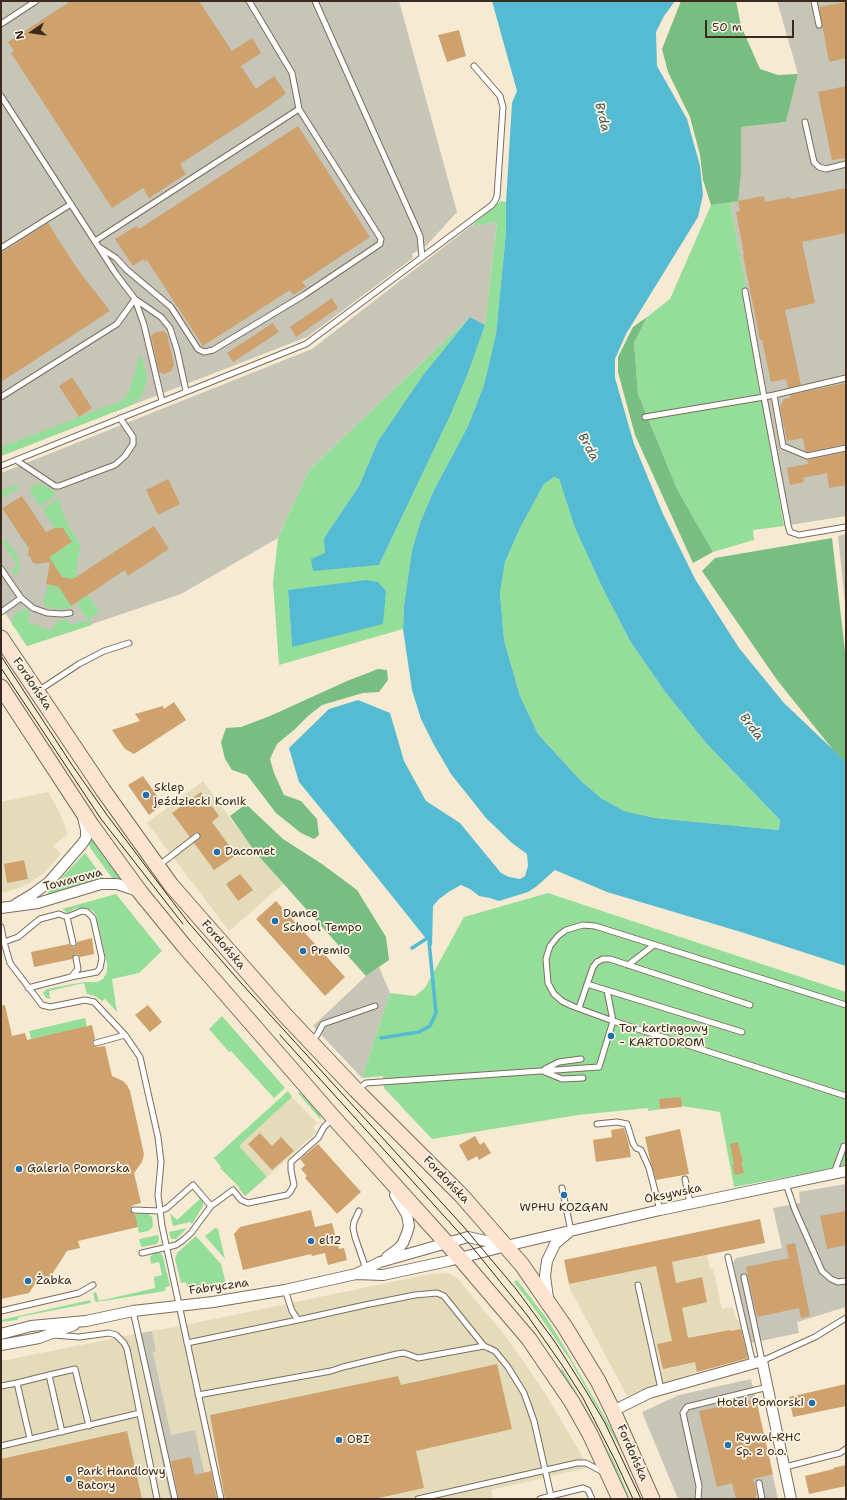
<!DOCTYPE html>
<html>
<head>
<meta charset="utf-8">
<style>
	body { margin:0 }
	#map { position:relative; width:847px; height:1500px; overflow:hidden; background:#f6ead2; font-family:"Shantell Sans",sans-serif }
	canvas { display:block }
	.frame { position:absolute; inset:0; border:2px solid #3b2a1e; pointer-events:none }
	.north { position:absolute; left:12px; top:12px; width:40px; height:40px; -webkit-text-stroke:3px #fcf5e5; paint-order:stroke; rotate:257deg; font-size:11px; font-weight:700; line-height:16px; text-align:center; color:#3b2a1e }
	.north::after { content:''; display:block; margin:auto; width:14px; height:18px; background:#3b2a1e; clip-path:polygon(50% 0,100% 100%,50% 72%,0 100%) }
	.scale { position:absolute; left:705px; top:20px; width:89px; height:18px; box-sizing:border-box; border:2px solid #3b2a1e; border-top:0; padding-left:5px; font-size:12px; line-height:14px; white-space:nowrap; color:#3b2a1e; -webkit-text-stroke:3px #fcf5e5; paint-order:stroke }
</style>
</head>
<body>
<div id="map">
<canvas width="847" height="1500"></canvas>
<div class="frame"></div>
<div class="north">N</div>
<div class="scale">50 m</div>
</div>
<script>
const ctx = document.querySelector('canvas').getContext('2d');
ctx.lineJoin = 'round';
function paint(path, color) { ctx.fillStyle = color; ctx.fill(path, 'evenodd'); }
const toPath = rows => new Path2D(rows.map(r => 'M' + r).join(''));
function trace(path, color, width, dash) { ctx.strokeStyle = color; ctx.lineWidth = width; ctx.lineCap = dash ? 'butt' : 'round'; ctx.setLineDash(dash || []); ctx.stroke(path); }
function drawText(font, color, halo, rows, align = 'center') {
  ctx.font = font + ' "Shantell Sans",sans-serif'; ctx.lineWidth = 3.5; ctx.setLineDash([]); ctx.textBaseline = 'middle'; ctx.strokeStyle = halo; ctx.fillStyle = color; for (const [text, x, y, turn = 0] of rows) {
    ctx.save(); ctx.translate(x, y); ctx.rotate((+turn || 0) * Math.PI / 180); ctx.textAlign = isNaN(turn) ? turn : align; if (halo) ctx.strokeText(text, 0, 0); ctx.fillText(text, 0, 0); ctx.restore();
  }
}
paint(toPath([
	[203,781,255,852,283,884,229,931,147,823],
	[48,792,59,811,68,834,53,846,61,854,44,873,28,884,17,889,1,893,1,802],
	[292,1097,317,1123,313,1127,317,1132,267,1177,238,1146],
	[707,1255,710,1269,713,1269,722,1309,731,1307,734,1310,735,1318,740,1322,748,1360,697,1372,627,1396,570,1289,569,1284],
	[448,1273,458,1279,507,1338,547,1396,582,1456,587,1468,491,1490,493,1499,210,1499,195,1430,171,1436,153,1352,156,1350,152,1331,176,1327,430,1274],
	[135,1334,170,1499,1,1499,1,1361]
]), '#e4dbba');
paint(toPath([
	[1,1,399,1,457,212,427,245,412,254,413,258,307,337,1,456],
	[777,1,846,1,846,516,790,525,730,201,737,201,741,173,741,127,786,122,798,74],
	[497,222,485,325,470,317,309,470,278,538,181,594,27,646,1,607,1,473,312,349,471,226],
	[846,534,846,612,838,536],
	[379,967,390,993,362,1078,313,1026,366,976],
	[846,1184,846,1307,797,1322,799,1333,751,1343,733,1263,736,1258,782,1248,773,1208,800,1203,799,1192],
	[152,1331,156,1351,153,1352,171,1435,195,1430,210,1499,170,1499,135,1334],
	[751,1379,778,1499,678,1499,642,1412,679,1395]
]), '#c6c5b8');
paint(toPath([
	[501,201,506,202,506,232,496,334,484,385,468,426,433,492,420,523,412,550,404,606,403,629,279,665,273,583,278,538,309,470,470,317,423,375,378,441,359,486,324,538,379,565,450,416,467,376,485,325,497,222,471,226],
	[315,588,292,647,288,590],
	[730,201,773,431,768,434,784,526,753,530,754,540,713,552,677,489,638,394,634,343,647,317,670,299,711,205],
	[140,355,143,359,147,378,144,391,141,396,134,404,1,456,1,447,124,400,130,389],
	[554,477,559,479,575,528,602,587,630,641,666,693,706,743,780,820,779,830,655,818,624,811,601,798,580,780,538,734,520,696,504,640,500,593,505,562,520,528,544,484],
	[38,483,50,488,56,495,41,506,39,505,30,491,31,487],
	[19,484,19,486,17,489,1,499,1,491],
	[58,498,67,524,80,544,76,577,71,580,70,579,62,577,49,557,72,542,62,527,56,530,44,512,45,508],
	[4,540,7,541,19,558,19,571,16,575,13,574,12,570,17,565,3,543],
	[48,585,61,587,60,588,72,607,60,610,45,606,43,603],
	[88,595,99,612,89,619,92,625,27,646,12,624,14,615,20,611,26,609,30,611,30,613,28,622,52,631,56,622,62,620,67,619,71,625,81,621,83,623,88,620,76,602],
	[89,837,91,837,121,879,113,879,93,852,88,844],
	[85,853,104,879,50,895,47,893],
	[548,893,846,992,846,1166,734,1187,720,1112,682,1106,648,1111,648,1108,578,1115,432,1139,384,1088,383,1076,362,1078,390,993,415,996,425,988,464,917],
	[116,894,162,951,139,973,112,979,117,1012,105,999,102,1001,95,996,87,994,84,983,49,991,50,999,46,998,43,993,47,989,84,982,97,982,103,979,107,972,107,964,96,915,92,910,86,908,74,909,68,913,62,909],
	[222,1016,285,1088,274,1098,231,1051,229,1052,209,1029],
	[85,1018,87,1027,31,1039,29,1031],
	[288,1091,292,1097,239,1146,267,1177,245,1196,239,1189,240,1188,220,1168,221,1167,214,1158],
	[299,1092,310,1101,320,1113,321,1120,298,1093],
	[194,1192,203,1201,203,1206,192,1224,190,1222,173,1226,170,1213,177,1220,200,1199],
	[147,1213,152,1217,153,1225,152,1228,148,1231,139,1233,135,1214],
	[187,1228,176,1239,171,1239,169,1232],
	[215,1228,218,1229,225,1259,205,1236],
	[158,1235,159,1240,157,1244,142,1247,141,1246,139,1239],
	[196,1236,221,1264,226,1284,191,1288,187,1286,186,1282,181,1283,175,1259,177,1253],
	[155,1253,161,1253,163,1257,170,1286,166,1287,165,1291,97,1302,95,1301,93,1293,96,1292,99,1301,155,1288,154,1277,162,1275,159,1262,151,1264,150,1257],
	[517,1280,547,1319,562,1343,628,1458,646,1499,643,1499,620,1448,570,1360,537,1312,514,1282],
	[90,1300,91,1303,19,1317,17,1320,1,1322,1,1320],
	[558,1369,563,1370,588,1412,615,1464,630,1499,628,1499,606,1452]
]), '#95de99');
paint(toPath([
	[681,1,736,1,741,26,760,69,778,75,798,74,786,122,741,127,741,173,738,201,711,205,703,180,700,155,690,117,668,72,662,49],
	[647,317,634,343,638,394,677,489,713,552,693,563,635,435,618,372,618,357,633,327],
	[832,538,846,660,846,762,834,751,777,680,702,571,715,558],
	[378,669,387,670,388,680,379,692,363,693,322,705,308,716,294,730,277,744,270,759,274,773,284,795,301,801,317,819,319,835,314,839,301,833,276,813,247,775,232,770,225,759,221,742,226,728,241,727,270,716,347,681],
	[246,804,283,839,322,864,357,890,386,937,389,960,366,976,255,852,230,816]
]), '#78bd81');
paint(toPath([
	[492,1,675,1,664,16,656,32,657,66,687,119,700,166,703,195,698,217,626,334,615,359,615,378,634,444,663,514,695,579,739,648,784,703,846,762,846,966,741,932,607,892,555,870,537,886,528,892,499,901,490,898,479,896,470,889,461,885,450,891,439,899,433,906,432,946,376,876,299,782,289,748,329,709,358,700,390,713,404,761,426,801,460,823,501,873,509,877,520,879,525,876,528,866,527,854,512,843,486,818,451,774,434,745,421,719,412,690,403,629,404,606,412,550,420,523,433,492,468,426,484,385,496,334,506,232,506,202,512,103,517,91],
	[554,477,559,479,575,528,602,587,630,641,666,693,706,743,780,820,779,830,655,818,624,811,601,798,580,780,538,734,520,696,504,640,500,593,505,562,520,528,544,484],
	[470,317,485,325,467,376,450,416,379,565,313,571,311,559,325,553,324,538,359,486,378,441,423,375],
	[366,580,378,582,386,591,383,624,292,647,288,590]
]), '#54bbd2');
trace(toPath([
	[412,948,426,939],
	[381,1038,419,1032,430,1026,436,1013,429,942]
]), '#54bbd2', 3.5);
paint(toPath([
	[71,1,199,1,232,51,252,38,261,53,241,66,256,89,274,76,286,93,268,107,180,164,186,174,149,198,143,188,112,208,11,53,14,51,8,42],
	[846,2,846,58,829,62,819,7],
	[459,30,466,56,447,62,438,35],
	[846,86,846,158,832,160,818,92],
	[298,126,370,237,302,282,306,287,293,295,290,290,203,346,147,260,145,262,144,259,133,266,115,239,136,226,139,229],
	[846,188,846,233,802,242,815,303,785,310,801,385,788,388,786,379,771,382,762,340,760,340,743,255,744,254,736,212,740,211,738,201,764,196,765,202,790,197,791,199],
	[48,223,76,267,110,311,1,382,1,253],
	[332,298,338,308,296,337,290,327],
	[273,323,279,332,233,362,227,353],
	[163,331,167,334,174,365,171,371,165,374,159,372,151,336,154,333],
	[72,377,92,408,79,417,59,386],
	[846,383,846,444,807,452,805,451,803,438,787,441,780,407,784,399,790,398,790,395],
	[846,452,846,485,829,488,827,473,803,478,804,482,790,485,787,468,808,464,807,460],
	[168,479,180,504,158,515,146,490],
	[22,496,46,532,55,528,63,528,72,542,49,557,62,577,73,579,154,526,169,549,128,576,125,570,71,606,59,587,46,584,50,562,36,564,32,562,30,556,28,556,29,549,2,508],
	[174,702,186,720,134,754,125,749,112,730,140,721,135,714,163,706,164,709],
	[143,776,163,804,149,815,128,785],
	[201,792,219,816,212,822,236,855,214,870,194,843,200,838,200,834,196,832,190,837,172,813],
	[24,860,28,879,7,883,4,864],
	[240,874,253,890,238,901,226,884],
	[276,901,345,977,325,996,256,919],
	[92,938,94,954,80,957,78,954,75,954,72,959,34,967,31,952,69,944,70,946,74,947,76,946,77,942],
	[5,1005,12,1036,25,1033,27,1040,92,1025,95,1039,92,1042,93,1046,97,1047,105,1046,112,1076,123,1081,127,1085,130,1091,144,1154,142,1162,134,1173,141,1203,133,1205,130,1209,132,1213,135,1214,138,1227,78,1241,80,1248,67,1251,47,1282,39,1278,29,1293,1,1299,1,1006],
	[148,1005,162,1022,150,1032,135,1015],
	[681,1097,682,1107,660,1109,659,1099],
	[624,1128,629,1145,631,1157,596,1162,593,1140,612,1137,611,1130],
	[680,1129,689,1174,656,1180,650,1160,645,1137],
	[260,1133,272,1146,281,1137,294,1151,272,1170,248,1144],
	[475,1136,480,1145,484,1142,491,1153,479,1160,477,1156,468,1161,459,1145],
	[738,1142,743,1163,741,1163,744,1173,735,1175,732,1165,734,1165,730,1144],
	[318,1144,361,1192,337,1214,305,1178,307,1176,301,1169,305,1165,300,1159],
	[311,1210,315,1227,332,1223,339,1249,344,1248,347,1260,328,1265,325,1253,312,1256,311,1254,243,1270,234,1234,240,1227],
	[846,1211,846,1245,827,1249,820,1216],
	[760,1219,765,1243,672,1262,676,1283,702,1277,707,1302,682,1308,688,1338,730,1330,730,1331,741,1329,748,1358,697,1372,695,1362,663,1369,657,1344,672,1341,656,1266,569,1284,564,1260],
	[795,1243,810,1316,801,1318,799,1308,757,1317,746,1267,789,1258,786,1245],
	[497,1364,512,1429,416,1451,424,1488,374,1499,225,1499,210,1415,398,1376,401,1385],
	[846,1384,846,1406,793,1417,789,1397],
	[756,1399,773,1474,753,1479,757,1495,755,1496,756,1499,736,1499,732,1483,717,1487,699,1411],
	[127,1431,142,1499,1,1499,1,1459],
	[191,1457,195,1475,211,1471,217,1499,179,1499,171,1461],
	[846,1465,846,1486,809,1494,805,1476,834,1469,833,1468]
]), '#cea16d');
const lane = toPath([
	[315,1,420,236,422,257],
	[814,1,819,25],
	[1,24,36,1],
	[1,96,116,274,135,299,144,325,162,401],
	[805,122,814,162,819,167,826,169,846,164],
	[95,241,299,109],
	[99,247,116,258,127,270,171,307,198,349,204,352,213,350,304,295,380,244,381,239,299,109,292,73,249,1],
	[1,248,71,204],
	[745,291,764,397,774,395],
	[846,378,774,395,783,446,807,456,846,448],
	[1,397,117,324,135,299,161,317,170,328,177,350,186,391],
	[645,417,764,397,788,525,790,532,799,535,846,527],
	[16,460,55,486,59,486,115,465,125,456,133,444,133,437,120,418],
	[1,466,306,344,492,205,495,201,497,196,503,107,500,96,474,66],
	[1,569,21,598,33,608,47,613,62,614,70,613],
	[1,612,21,598],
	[38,691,79,664,104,651,129,643],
	[158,866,197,836],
	[67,917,82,911,87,912,93,918,102,958,100,968,97,972,71,977],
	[1,927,4,942,10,963,42,1005,50,1007,85,1000,94,1002,125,1035,140,1057,158,1137,161,1162,158,1195,162,1226,221,1499],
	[4,942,18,937,40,919,59,914,67,917,73,943],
	[628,965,654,945],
	[587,984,742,1032],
	[28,988,71,977,78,969,76,958],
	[846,1005,595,926,583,925,566,930,558,936,550,946,546,959,548,983,554,994,562,1001,572,1006,613,1021,846,1096],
	[579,1008,593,967,597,962,603,959,610,959,750,1005],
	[311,1041,317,1035,323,1024,375,1006],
	[96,1043,125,1035],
	[545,1069,559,1062,581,1059],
	[545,1072,562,1079,583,1078],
	[357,1090,366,1083,599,1067,613,1021,607,990],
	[597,1124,617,1122,627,1124,633,1143,636,1148,641,1150,649,1168,660,1210],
	[834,1173,844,1146],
	[685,1179,690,1203],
	[786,1184,795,1210,822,1271,831,1279,838,1282,846,1281],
	[562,1188,571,1231],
	[134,1210,160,1211,167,1208,193,1185,211,1206],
	[359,1211,354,1222,353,1228,355,1237,366,1269],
	[142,1253,176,1245,182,1241,191,1233,211,1206,233,1190,241,1200,248,1203,287,1195,290,1192,294,1185,291,1170,291,1162,318,1138,324,1127,333,1118],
	[728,1257,753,1364],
	[744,1277,762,1361,815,1337,846,1318],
	[638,1285,661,1389],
	[285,1290,292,1311,298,1320],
	[1,1311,79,1293,93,1285],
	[133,1311,175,1499],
	[54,1335,79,1337,109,1333,116,1335,124,1343,127,1349,157,1499],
	[187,1343,298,1320,365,1305,415,1295,437,1293,444,1296,484,1346,495,1351,508,1367,524,1393,534,1421,551,1496,583,1488,588,1490,592,1499],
	[49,1375,75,1369,89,1426],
	[17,1383,49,1375,62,1432],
	[1,1386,17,1383,30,1439],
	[198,1395,331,1371,343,1367,397,1354,404,1353,418,1358,484,1346],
	[1,1446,140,1413],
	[785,1467,840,1453,846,1449],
	[759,1483,762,1499],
	[418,1499,577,1463,586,1463,603,1472],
	[540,1499,551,1496],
	[698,1499,699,1486,683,1413,687,1407,768,1387]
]);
const street = toPath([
	[16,904,33,894,49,882,82,844,86,838,86,830,83,817],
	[1,908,38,903,101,884,117,884,138,891],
	[387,1257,399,1248,403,1243,407,1233,409,1226,407,1215,395,1195],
	[358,1273,380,1262,468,1237,504,1245],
	[548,1298,545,1276,547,1261,555,1244,568,1233],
	[1,1334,31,1326,86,1321,133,1311,213,1302,285,1290,356,1274,383,1275,448,1261,506,1246,660,1210,846,1171],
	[1,1345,39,1338,74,1325],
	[613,1411,649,1393,762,1361,791,1499]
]);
const secondary = toPath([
	[1,638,103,790,171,885,285,1015,356,1090,462,1196,522,1265,565,1327,598,1381,613,1411,652,1499],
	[1,687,92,826,140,892,185,947,333,1117,460,1258,529,1339,572,1402,590,1434,620,1499]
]);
trace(lane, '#7c6d5d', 7);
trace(street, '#7c6d5d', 12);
trace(secondary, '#7c6d5d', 17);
trace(lane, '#fff', 5);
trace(street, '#fff', 10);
trace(secondary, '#fde4d0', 15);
trace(toPath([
	[1,656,72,765,107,815,188,922,241,983,463,1226,516,1289,555,1342,586,1391,605,1423,641,1499],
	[1,668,101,819,183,924],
	[280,1035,473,1248,527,1315,562,1365,583,1398,615,1460,633,1499]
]), '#3b2a1e', 1);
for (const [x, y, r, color] of [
	[146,795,4,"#1f6fb2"],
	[217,852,4,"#1f6fb2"],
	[275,921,4,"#1f6fb2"],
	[303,951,4,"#1f6fb2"],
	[611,1036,4,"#1f6fb2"],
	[19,1169,4,"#1f6fb2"],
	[564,1195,4,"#1f6fb2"],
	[311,1241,4,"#1f6fb2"],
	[28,1281,4,"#1f6fb2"],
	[812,1403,4,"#1f6fb2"],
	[339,1440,4,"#1f6fb2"],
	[728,1445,4,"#1f6fb2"],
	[69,1479,4,"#1f6fb2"]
]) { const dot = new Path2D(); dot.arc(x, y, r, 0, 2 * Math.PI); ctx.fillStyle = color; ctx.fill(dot); trace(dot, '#fcf5e5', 1.5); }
drawText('12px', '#3b2a1e', '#fcf5e5', [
	["Fordońska",32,684,56],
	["Towarowa",73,880,-15],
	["Fordońska",223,945,49],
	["Fordońska",446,1180,46],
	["Oksywska",673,1194,-12],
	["Fabryczna",219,1287,-8],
	["Fordońska",632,1453,66]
]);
drawText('12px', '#3b2a1e', '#fcf5e5', [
	["Sklep",154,788],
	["jeździecki Konik",154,802],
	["Dacomet",225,852],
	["Dance",283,914],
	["School Tempo",283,928],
	["Premio",311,951],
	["Tor kartingowy",619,1029],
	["- KARTODROM",619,1043],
	["Galeria Pomorska",27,1169],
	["WPHU KOZGAN",564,1208,"center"],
	["el12",319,1241],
	["Żabka",36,1281],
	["Hotel Pomorski",804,1403,"right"],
	["Rywal-RHC",736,1438],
	["Sp. z o.o.",736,1452],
	["OBI",347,1440],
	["Park Handlowy",77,1472],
	["Batory",77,1486]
], 'left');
drawText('italic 13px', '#445d5d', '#fcf5e5', [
	["Brda",602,117,76],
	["Brda",588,447,61],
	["Brda",751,727,52]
]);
</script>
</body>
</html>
